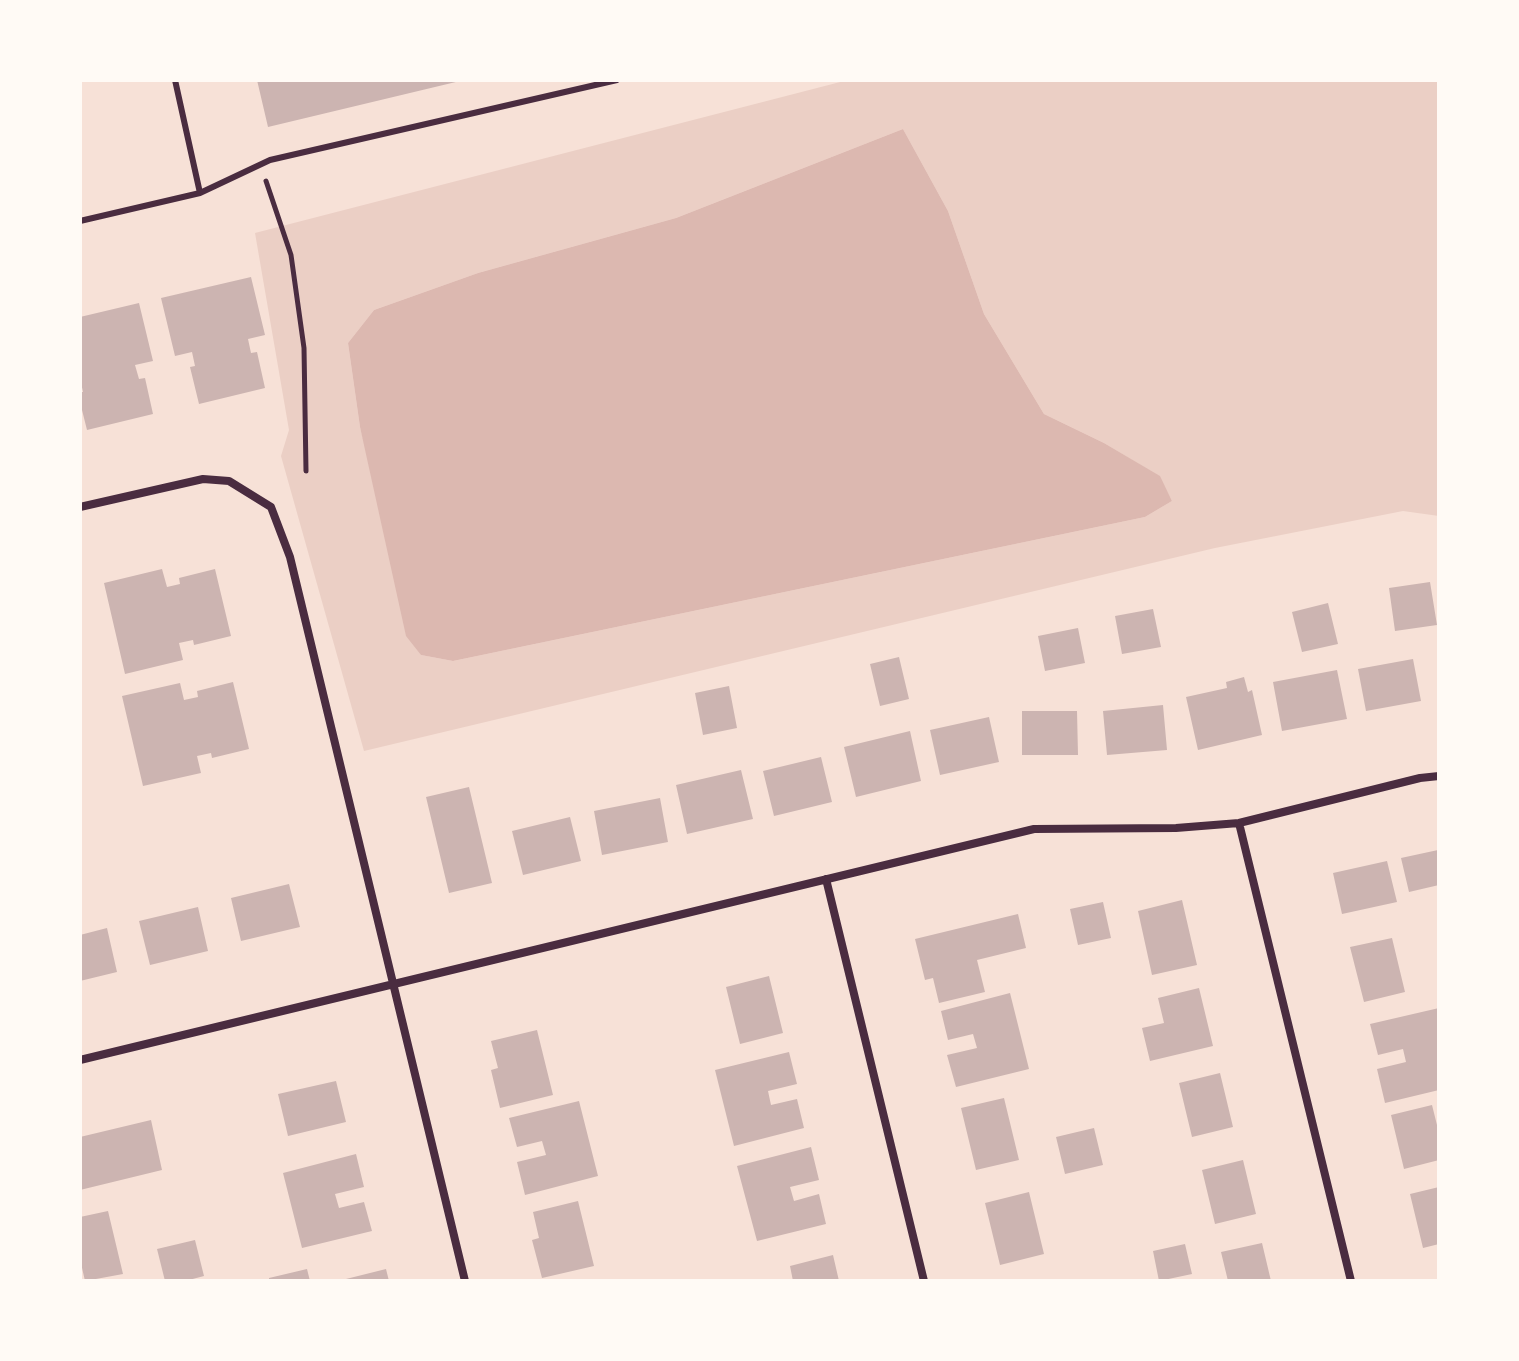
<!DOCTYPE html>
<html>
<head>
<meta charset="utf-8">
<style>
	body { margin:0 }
	#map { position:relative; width:1519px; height:1361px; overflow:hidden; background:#f7e1d7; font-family:"DejaVu Sans",sans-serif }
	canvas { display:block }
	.frame { position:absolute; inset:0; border:82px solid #fffaf5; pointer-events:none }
</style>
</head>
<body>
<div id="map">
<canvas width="1519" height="1361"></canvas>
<div class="frame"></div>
</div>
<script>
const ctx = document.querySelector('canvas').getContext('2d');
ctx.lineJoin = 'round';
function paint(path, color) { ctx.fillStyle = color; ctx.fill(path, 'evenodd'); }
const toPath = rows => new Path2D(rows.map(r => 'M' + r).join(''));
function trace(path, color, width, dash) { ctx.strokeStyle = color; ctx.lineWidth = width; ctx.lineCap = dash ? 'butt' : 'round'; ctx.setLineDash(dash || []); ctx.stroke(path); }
paint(toPath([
	[848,80,1439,80,1439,516,1403,511,1215,548,364,751,281,456,289,430,255,233],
	[903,129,948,211,984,314,1044,414,1104,443,1159,476,1172,501,1145,517,453,661,421,655,360,427,348,343,374,310,478,273,676,218]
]), '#ebcfc5');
paint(toPath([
	[903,129,948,211,984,314,1044,414,1104,443,1160,476,1172,501,1145,517,453,661,421,655,406,636,360,427,348,343,374,310,478,273,676,218]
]), '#dcb8b0');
paint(toPath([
	[257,80,460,80,460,81,268,127],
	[251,277,265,335,248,339,251,353,257,352,265,388,199,404,190,367,195,366,192,352,175,356,161,298],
	[139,303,153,361,135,365,139,379,145,378,153,414,87,430,80,402,80,392,83,392,80,378,80,317],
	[162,569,167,587,180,584,179,578,215,569,231,636,194,645,193,640,179,643,183,660,125,674,104,583],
	[1430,582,1437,625,1395,631,1389,588],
	[1328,603,1338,644,1302,652,1292,612],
	[1153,609,1161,647,1122,654,1115,616],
	[1078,628,1085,663,1045,671,1038,636],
	[899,657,909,699,880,706,870,664],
	[1413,659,1421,701,1366,711,1358,669],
	[1337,670,1347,719,1282,731,1273,682],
	[1244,677,1248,692,1252,690,1262,735,1198,750,1186,697,1227,688,1226,682],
	[233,682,249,749,212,758,211,753,197,756,201,773,143,786,122,696,180,683,184,700,198,697,197,691],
	[729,686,737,728,703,735,695,693],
	[1163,705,1167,750,1107,755,1103,711],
	[1022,711,1077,711,1078,755,1022,755],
	[989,717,999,762,940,775,930,730],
	[910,731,921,781,856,797,844,747],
	[821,757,832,802,774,816,763,771],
	[741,770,753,819,687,834,676,785],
	[469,787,492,883,449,893,426,797],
	[660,798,668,842,602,855,594,811],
	[570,817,581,861,523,875,512,831],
	[1438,850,1439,885,1409,892,1401,858],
	[1387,861,1397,902,1342,914,1333,873],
	[289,884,300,927,241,941,231,898],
	[1182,900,1197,965,1152,975,1138,911],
	[1103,902,1111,938,1078,945,1070,909],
	[198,907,208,951,150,965,139,921],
	[1018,914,1026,948,977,960,985,992,939,1003,933,978,925,980,915,939],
	[107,928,117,972,80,981,80,935],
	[1392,938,1405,992,1364,1002,1350,947],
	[769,976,783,1033,740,1044,726,987],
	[1199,988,1213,1046,1150,1061,1142,1028,1164,1023,1158,998],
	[1010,993,1029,1069,956,1087,947,1055,977,1048,973,1034,948,1040,941,1011],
	[1439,1008,1439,1090,1385,1103,1377,1069,1406,1062,1403,1049,1378,1055,1370,1024],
	[537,1030,553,1095,500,1108,491,1070,498,1068,491,1041],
	[789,1052,797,1084,768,1091,771,1105,797,1099,804,1128,734,1146,715,1070],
	[1220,1073,1233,1127,1192,1137,1179,1083],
	[336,1081,346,1122,288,1136,278,1094],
	[1004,1098,1019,1160,976,1170,961,1108],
	[579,1101,598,1176,525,1195,517,1162,546,1155,542,1141,517,1147,509,1118],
	[1432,1105,1439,1133,1439,1160,1404,1169,1391,1115],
	[151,1120,162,1170,80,1190,80,1137],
	[1094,1128,1103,1165,1065,1174,1056,1137],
	[811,1147,819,1180,790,1187,794,1201,819,1194,826,1224,757,1241,737,1166],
	[356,1154,364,1187,335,1194,339,1208,364,1202,372,1231,302,1248,283,1173],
	[1243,1160,1256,1214,1215,1224,1202,1170],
	[1439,1187,1439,1244,1423,1248,1410,1194],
	[1029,1192,1044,1254,1000,1265,985,1203],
	[578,1201,594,1266,542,1278,532,1240,539,1238,533,1212],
	[108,1211,123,1274,85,1281,80,1259,80,1217],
	[195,1240,204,1276,185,1281,165,1281,157,1249],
	[1262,1243,1271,1281,1228,1281,1221,1252],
	[1185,1244,1192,1274,1159,1281,1153,1251],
	[833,1255,839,1281,793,1281,790,1266],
	[307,1269,310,1281,269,1281,269,1278],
	[386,1269,389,1281,342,1281,342,1280]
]), '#ccb4b1');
trace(toPath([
	[266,181,291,255,304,348,306,471]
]), '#4a2c40', 5);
trace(toPath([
	[175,80,200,193],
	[80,221,200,193,270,160,617,80]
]), '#4a2c40', 6);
trace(toPath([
	[80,507,203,479,229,481,271,507,290,557,465,1281],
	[1239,823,1351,1281],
	[826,879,924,1281],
	[80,1060,1034,829,1176,828,1239,823,1420,778,1439,776]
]), '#4a2c40', 8);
</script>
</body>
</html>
